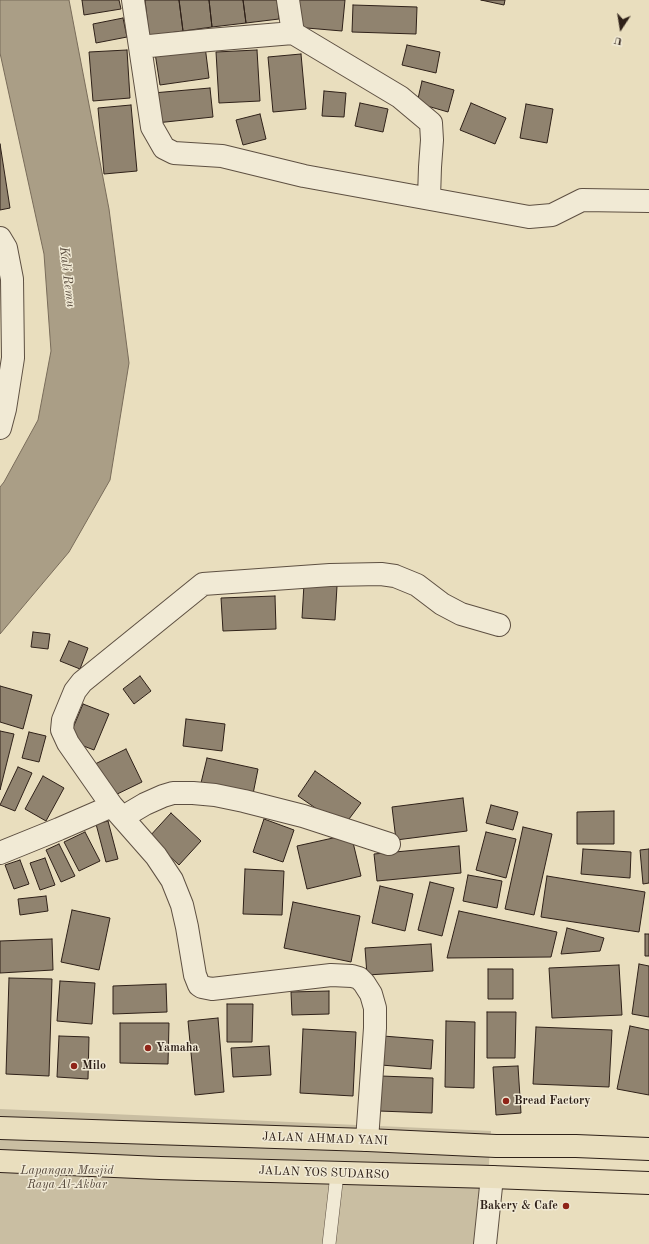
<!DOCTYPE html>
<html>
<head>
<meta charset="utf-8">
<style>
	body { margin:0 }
	#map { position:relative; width:649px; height:1244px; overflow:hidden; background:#e9debe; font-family:"Old Standard TT",serif }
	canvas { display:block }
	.north { position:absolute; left:601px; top:8px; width:40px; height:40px; -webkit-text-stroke:3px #f1ead5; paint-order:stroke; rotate:192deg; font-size:11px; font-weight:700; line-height:16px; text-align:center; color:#2f2119 }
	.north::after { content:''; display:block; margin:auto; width:14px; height:18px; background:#2f2119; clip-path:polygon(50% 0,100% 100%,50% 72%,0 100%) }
</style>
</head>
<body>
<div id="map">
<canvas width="649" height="1244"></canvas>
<div class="north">U</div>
</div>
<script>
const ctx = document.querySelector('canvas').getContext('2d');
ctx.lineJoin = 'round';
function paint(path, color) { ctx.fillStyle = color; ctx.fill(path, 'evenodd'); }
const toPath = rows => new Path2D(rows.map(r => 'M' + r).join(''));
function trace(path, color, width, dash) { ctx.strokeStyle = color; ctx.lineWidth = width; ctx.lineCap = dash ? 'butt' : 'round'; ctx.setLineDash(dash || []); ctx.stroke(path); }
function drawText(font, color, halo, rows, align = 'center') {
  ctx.font = font + ' "Old Standard TT",serif'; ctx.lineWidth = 3; ctx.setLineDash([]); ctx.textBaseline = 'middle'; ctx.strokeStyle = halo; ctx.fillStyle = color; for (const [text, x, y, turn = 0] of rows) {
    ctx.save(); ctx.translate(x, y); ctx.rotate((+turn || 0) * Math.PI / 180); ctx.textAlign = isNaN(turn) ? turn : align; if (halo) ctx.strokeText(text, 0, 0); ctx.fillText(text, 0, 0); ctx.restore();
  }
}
paint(toPath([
	[0,1109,491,1131,484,1244,0,1244]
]), '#c9bea2');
const water = toPath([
	[0,0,69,0,109,209,129,363,110,480,69,552,0,634,0,487,4,482,38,420,51,351,44,254,0,53,0,0]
]);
paint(water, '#aa9e86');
trace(water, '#796c5a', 1);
const building = toPath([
	[82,0,119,0,121,9,84,15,82,0],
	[145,0,179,0,183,31,149,36,145,0],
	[179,0,209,0,212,27,183,31,179,0],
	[209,0,243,0,246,23,212,27,209,0],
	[243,0,277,0,279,19,246,23,243,0],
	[297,0,345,0,342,31,295,27,297,0],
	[481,0,505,0,504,5,481,0],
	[353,5,417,7,416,34,352,32,353,5],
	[123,18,127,37,96,43,93,24,123,18],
	[407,45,440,52,436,73,402,65,407,45],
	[205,46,209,78,160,85,155,53,205,46],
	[127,50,130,98,93,101,89,52,127,50],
	[257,50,260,101,219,103,216,52,257,50],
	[301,54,306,109,273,112,268,57,301,54],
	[422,81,454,90,448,112,417,103,422,81],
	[210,88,213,117,156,123,153,93,210,88],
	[324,91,346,93,344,117,322,116,324,91],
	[360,103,388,109,383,132,355,126,360,103],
	[471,103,506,118,495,144,460,130,471,103],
	[526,104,553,109,547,143,520,138,526,104],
	[131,105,137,171,104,174,98,108,131,105],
	[260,114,266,139,243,145,236,120,260,114],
	[0,144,10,208,0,210,0,144],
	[304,584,337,586,335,620,302,618,304,584],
	[275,596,276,629,223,631,221,598,275,596],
	[33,632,50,634,48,649,31,647,33,632],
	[69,641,88,648,80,669,60,661,69,641],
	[140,676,151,691,134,704,123,689,140,676],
	[0,686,32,695,23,729,0,722,0,686],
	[83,704,109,714,94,750,68,740,83,704],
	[186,719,225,724,222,751,183,746,186,719],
	[0,731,14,734,0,790,0,731],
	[29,732,46,736,39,762,22,758,29,732],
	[126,749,142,782,109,798,93,765,126,749],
	[207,758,258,769,253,794,201,783,207,758],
	[18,767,32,773,15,811,0,805,18,767],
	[315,771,361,803,343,827,298,796,315,771],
	[43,776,64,788,46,821,25,809,43,776],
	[463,798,467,831,396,840,392,807,463,798],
	[491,805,518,812,513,830,486,823,491,805],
	[614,811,614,844,577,844,577,812,614,811],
	[171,813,201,841,179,865,149,837,171,813],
	[264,819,294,830,283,862,253,852,264,819],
	[108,821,118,859,106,862,96,824,108,821],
	[523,827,552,834,534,915,505,909,523,827],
	[85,832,100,861,79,871,64,842,85,832],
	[486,832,516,839,506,878,476,870,486,832],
	[351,834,361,876,307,889,297,846,351,834],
	[59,844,75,876,61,882,46,850,59,844],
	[459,846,461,873,377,881,374,854,459,846],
	[583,849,631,852,630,878,581,874,583,849],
	[649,849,649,883,643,884,640,850,649,849],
	[45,858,55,885,40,890,30,863,45,858],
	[20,860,29,884,14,889,5,865,20,860],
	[245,869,284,871,282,915,243,914,245,869],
	[468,875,502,881,497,908,463,901,468,875],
	[547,876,645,892,639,932,541,917,547,876],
	[430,882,454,888,442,936,418,930,430,882],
	[380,886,413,894,405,931,372,923,380,886],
	[46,896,48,911,20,915,18,899,46,896],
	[293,902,360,916,351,962,284,948,293,902],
	[72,910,110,918,99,970,61,962,72,910],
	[459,911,557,932,551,957,447,958,459,911],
	[567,928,604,938,600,951,561,954,567,928],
	[645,934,649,934,649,956,645,956,645,934],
	[52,939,53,970,0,973,0,941,52,939],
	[431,944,433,971,367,975,365,948,431,944],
	[639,964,649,966,649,1017,632,1014,639,964],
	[619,965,622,1015,552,1018,549,968,619,965],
	[488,969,513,969,513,999,488,999,488,969],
	[9,978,52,979,49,1076,6,1074,9,978],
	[60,981,95,983,92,1024,57,1021,60,981],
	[166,984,167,1012,113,1014,113,986,166,984],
	[329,991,329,1014,292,1015,291,992,329,991],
	[227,1004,253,1004,252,1042,227,1042,227,1004],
	[487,1012,516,1012,515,1058,487,1058,487,1012],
	[218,1018,224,1092,195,1095,188,1021,218,1018],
	[446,1021,475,1022,474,1088,445,1087,446,1021],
	[120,1023,169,1023,168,1064,120,1063,120,1023],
	[630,1026,649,1030,649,1095,617,1089,630,1026],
	[536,1027,612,1030,609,1087,533,1084,536,1027],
	[303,1029,356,1032,353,1096,300,1093,303,1029],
	[59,1036,89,1037,88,1079,57,1077,59,1036],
	[383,1036,433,1040,431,1069,381,1065,383,1036],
	[269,1046,271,1075,233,1077,231,1048,269,1046],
	[518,1066,521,1113,496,1115,493,1067,518,1066],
	[381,1076,433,1078,432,1113,379,1111,381,1076]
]);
paint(building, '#90836f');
trace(building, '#2f2119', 1);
const service = toPath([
	[329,1244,337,1174]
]);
const minor = toPath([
	[133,0,152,127,164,148,174,153,222,156,304,176,529,217,552,215,582,200,649,201],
	[288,0,293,33],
	[140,47,209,40,293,33,400,97,431,123,432,140,430,167,429,198],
	[0,238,6,248,12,279,13,358,5,409,0,428],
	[123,817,145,804,163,796,173,793,193,793,215,795,244,801,303,816,389,844],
	[0,853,59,829,112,806],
	[367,1140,375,1028,375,1008,371,994,364,983,359,978,352,976,331,975,212,989,202,987,199,985,195,975,187,927,182,905,172,880,156,856,112,806,68,743,62,730,63,720,75,691,82,682,203,584,330,575,381,574,395,576,417,585,442,604,461,614,499,625],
	[485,1244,492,1177]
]);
const trunk = toPath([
	[0,1128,367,1140,496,1146,576,1146,649,1149],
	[0,1161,160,1168,492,1177,649,1183]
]);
trace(service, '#5e5042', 14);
trace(minor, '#5e5042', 24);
trace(trunk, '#2f2119', 24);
trace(service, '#f1ead5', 13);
trace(minor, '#f1ead5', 22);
trace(trunk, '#e9debe', 22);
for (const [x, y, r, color] of [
	[148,1048,4,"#8f2418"],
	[74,1066,4,"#8f2418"],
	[506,1101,4,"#8f2418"],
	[566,1206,4,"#8f2418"]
]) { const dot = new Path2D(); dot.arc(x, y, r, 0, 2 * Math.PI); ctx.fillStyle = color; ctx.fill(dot); trace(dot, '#f1ead5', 1.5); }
drawText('bold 12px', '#2f2119', '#f1ead5', [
	["Yamaha",156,1048],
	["Milo",82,1066],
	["Bread Factory",514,1101],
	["Bakery & Cafe",558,1206,"right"]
], 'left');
drawText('12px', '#2f2119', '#f1ead5', [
	["JALAN AHMAD YANI",325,1139,2],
	["JALAN YOS SUDARSO",324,1173,2]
]);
drawText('italic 12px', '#56483b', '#f1ead5', [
	["Lapangan Masjid",67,1171],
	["Raya Al-Akbar",67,1185]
]);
drawText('italic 13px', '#5a4d3f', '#f1ead5', [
	["Kali Remu",67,277,83]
]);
</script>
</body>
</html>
